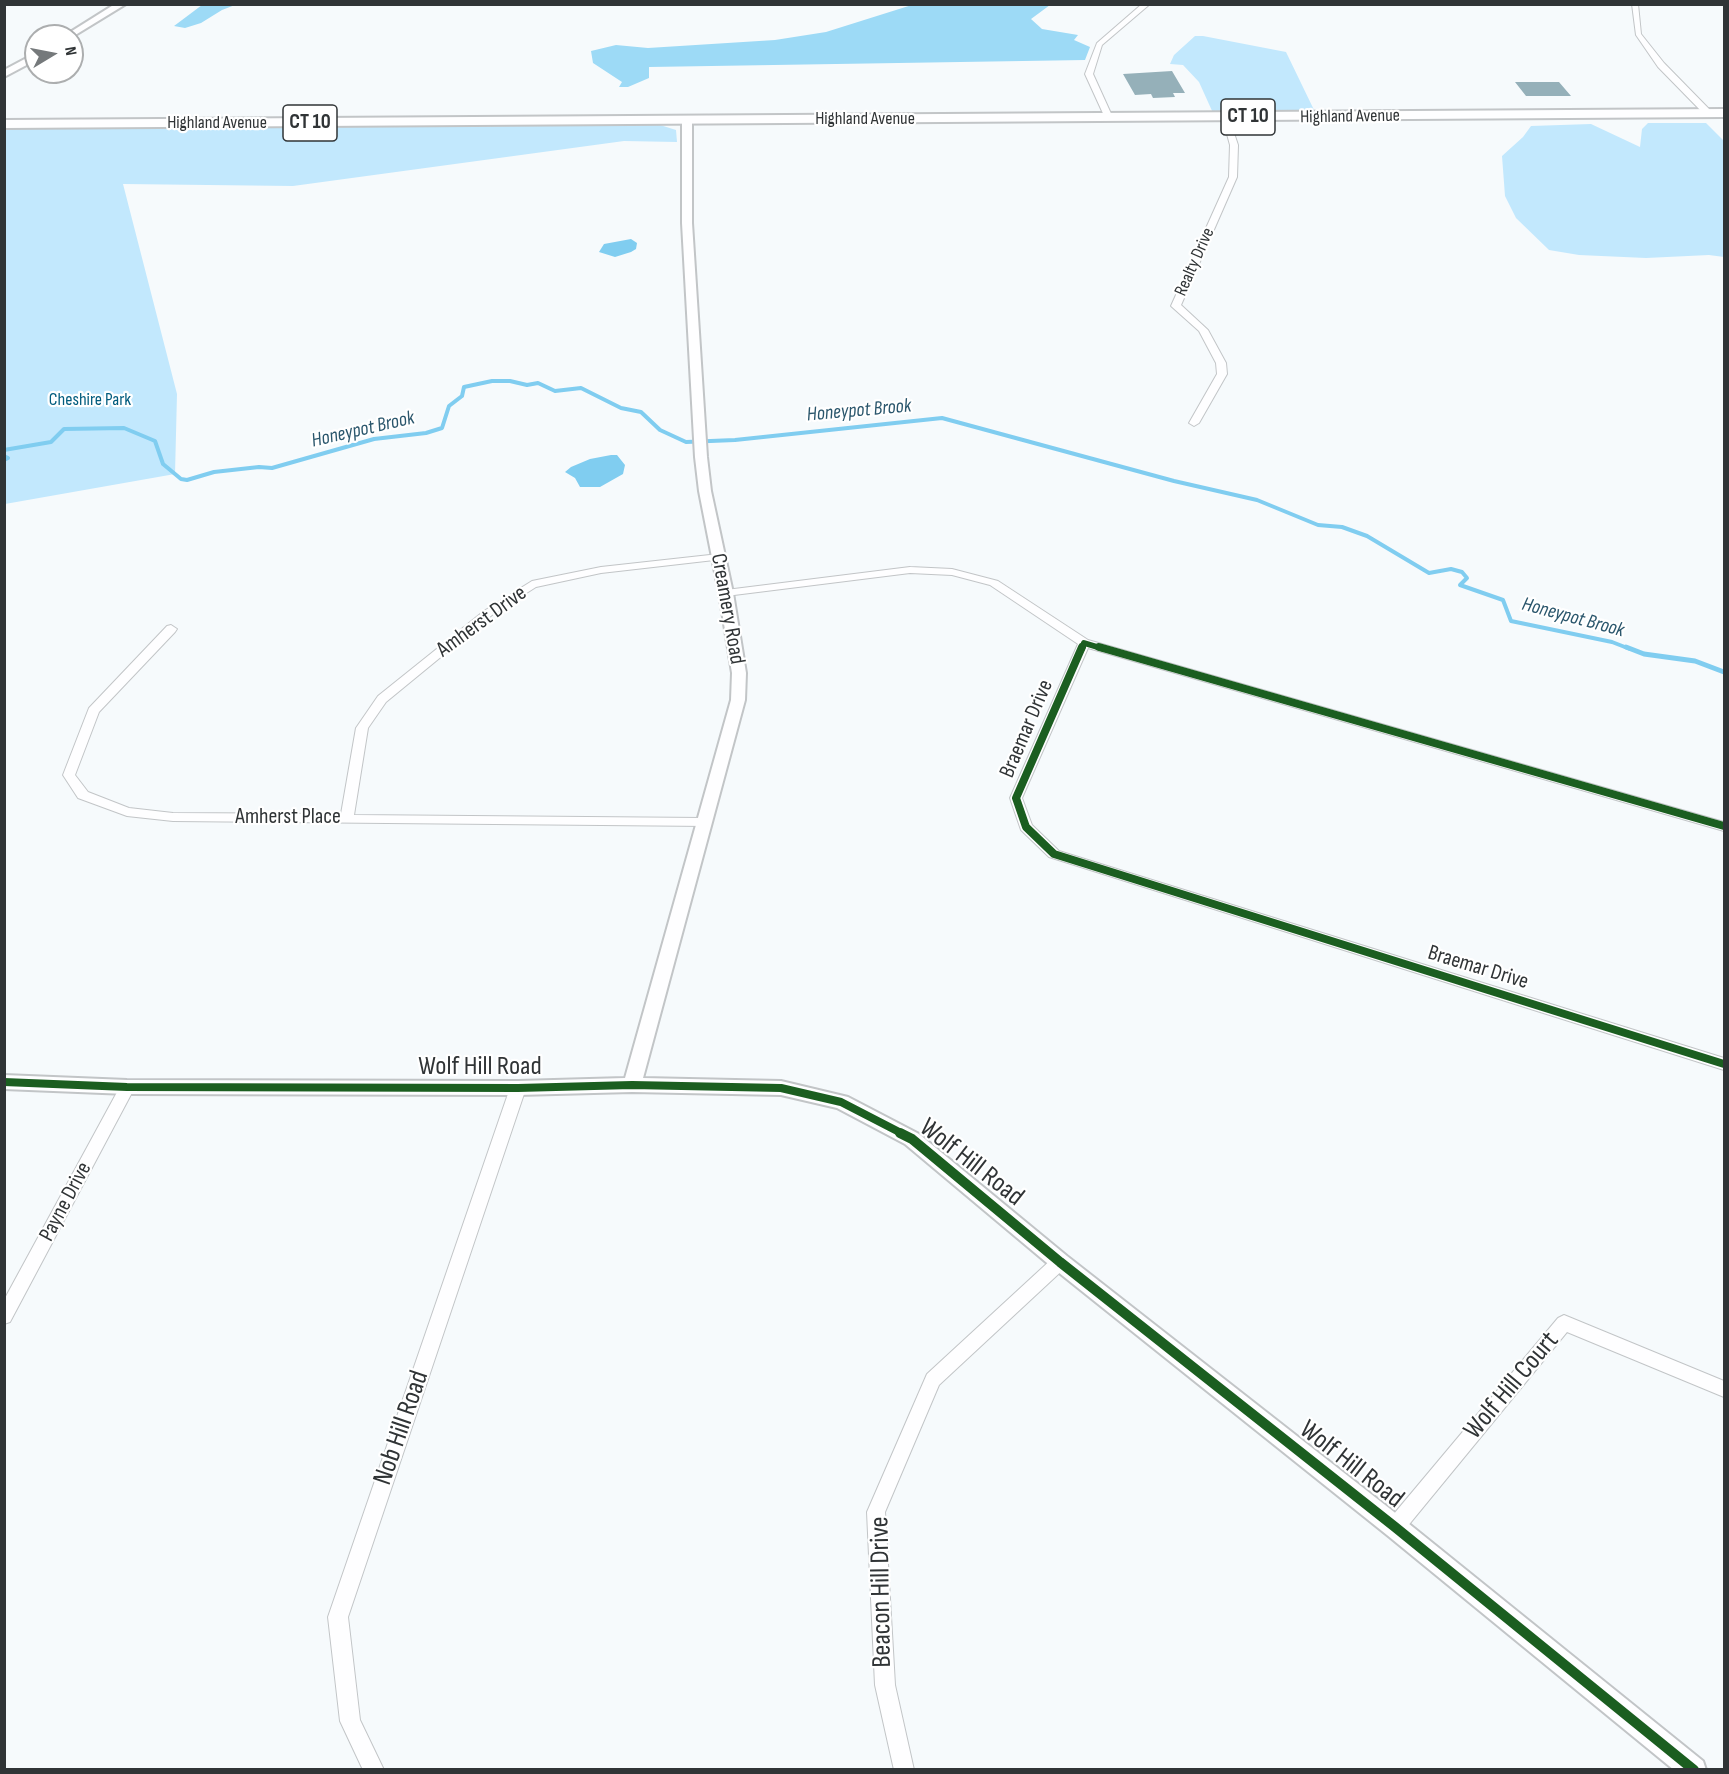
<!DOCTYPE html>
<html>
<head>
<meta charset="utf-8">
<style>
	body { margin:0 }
	#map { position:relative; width:1729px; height:1774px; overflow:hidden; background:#f6fafc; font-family:"Sofia Sans Condensed",sans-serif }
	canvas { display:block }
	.frame { position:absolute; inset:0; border:6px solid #303436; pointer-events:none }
	.north { position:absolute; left:24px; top:24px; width:60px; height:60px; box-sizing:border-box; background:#fff; border:2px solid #acaeaf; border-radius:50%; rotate:80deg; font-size:16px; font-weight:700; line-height:24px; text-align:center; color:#303436 }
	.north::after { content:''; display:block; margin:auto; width:21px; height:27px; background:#75797b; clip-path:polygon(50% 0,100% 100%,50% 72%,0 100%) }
</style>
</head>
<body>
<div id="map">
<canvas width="1729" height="1774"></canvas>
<div class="frame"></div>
<div class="north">N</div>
</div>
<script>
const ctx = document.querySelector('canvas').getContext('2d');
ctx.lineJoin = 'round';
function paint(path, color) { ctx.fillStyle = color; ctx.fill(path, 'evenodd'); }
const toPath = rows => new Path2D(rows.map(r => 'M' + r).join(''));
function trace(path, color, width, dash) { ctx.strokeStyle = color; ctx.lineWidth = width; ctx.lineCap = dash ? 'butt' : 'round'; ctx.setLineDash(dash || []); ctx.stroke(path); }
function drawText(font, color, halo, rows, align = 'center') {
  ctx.font = font + ' "Sofia Sans Condensed",sans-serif'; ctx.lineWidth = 4.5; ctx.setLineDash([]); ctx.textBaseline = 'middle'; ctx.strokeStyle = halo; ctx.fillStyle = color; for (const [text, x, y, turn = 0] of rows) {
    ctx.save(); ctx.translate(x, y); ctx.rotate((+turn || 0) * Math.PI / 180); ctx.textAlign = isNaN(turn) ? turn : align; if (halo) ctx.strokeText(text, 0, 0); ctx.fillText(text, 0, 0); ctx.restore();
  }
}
paint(toPath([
	[1195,36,1203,36,1286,52,1315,112,1213,113,1199,82,1183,65,1170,64,1174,55],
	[1648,123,1706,123,1724,141,1724,257,1709,255,1646,258,1579,255,1549,250,1516,218,1505,196,1502,156,1523,137,1531,126,1591,124,1640,147,1642,129],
	[660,125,676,130,677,142,624,141,293,186,123,184,177,394,175,474,5,504,5,129]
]), '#c2e8fd');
paint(toPath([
	[915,4,1050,5,1031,19,1042,29,1078,35,1074,40,1090,47,1085,60,649,67,649,78,628,87,619,87,622,82,593,63,591,51,616,45,648,48,775,40,826,32],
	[202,5,235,5,222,10,201,23,185,28,174,26]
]), '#9ddaf6');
paint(toPath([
	[631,239,637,243,636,249,631,252,615,257,599,252,604,244],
	[611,455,617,455,625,465,623,474,600,487,580,487,575,478,565,472,571,467,590,459]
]), '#80cdf0');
trace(toPath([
	[4,450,51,442,64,429,124,428,155,441,163,464,181,479,187,480,214,472,259,467,272,468,374,439,426,433,442,428,449,406,462,396,464,387,492,381,510,381,527,385,538,383,555,391,581,388,621,408,641,412,660,430,686,442,735,440,942,418,1174,481,1257,500,1318,525,1342,527,1367,536,1429,573,1451,569,1462,572,1467,578,1460,585,1503,600,1511,621,1612,642,1630,649],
	[4,456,8,458,4,460]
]), '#80cdf0', 4);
trace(toPath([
	[1626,647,1644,654,1695,661,1724,672]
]), '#80cdf0', 5);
paint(toPath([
	[1172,71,1185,93,1173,93,1175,97,1153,98,1151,94,1135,95,1123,74],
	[1515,82,1559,82,1571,96,1526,96]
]), '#95b0b9');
const minor = toPath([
	[1142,4,1150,4,1102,45,1093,74,1113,118,1106,120,1085,74,1097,43,1142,4],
	[1632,4,1638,4,1641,34,1664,63,1711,111,1711,115,1705,115,1658,67,1636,35,1632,4],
	[1222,116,1229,118,1238,145,1237,177,1181,305,1208,330,1226,363,1227,374,1199,423,1194,426,1189,423,1217,374,1216,363,1199,331,1171,306,1229,177,1230,145,1222,116],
	[719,554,724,557,723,559,601,573,536,587,492,615,386,702,368,728,354,815,703,818,708,820,710,823,708,826,173,821,127,816,78,798,63,775,89,708,167,626,171,625,177,629,175,632,99,712,75,775,88,792,129,808,173,813,341,814,356,728,378,696,484,611,532,581,601,567,719,554],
	[910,567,952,569,998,581,1088,640,1724,822,1724,831,1088,648,1022,798,1032,825,1059,851,1724,1058,1724,1070,1049,857,1021,830,1010,798,1078,644,990,585,952,575,910,573,726,596,720,593,726,590,910,567],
	[127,1081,132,1083,135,1087,10,1322,4,1324,4,1300,122,1083,127,1081],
	[518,1082,523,1084,526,1088,348,1617,360,1720,384,1770,363,1770,340,1721,328,1617,510,1088,513,1084,518,1082],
	[1060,1255,1066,1257,1068,1262,1066,1267,939,1385,885,1512,895,1685,914,1770,894,1770,875,1685,867,1512,927,1374,1054,1257,1060,1255],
	[1564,1315,1724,1381,1724,1397,1567,1332,1402,1533,1395,1536,1388,1533,1386,1527,1388,1521,1558,1318,1564,1315]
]);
const tertiary = toPath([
	[115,4,126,4,72,37,64,36,115,4],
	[36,53,36,60,4,77,4,70,36,53],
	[687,118,692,121,692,223,707,457,711,491,733,593,746,673,745,700,643,1078,781,1081,848,1097,919,1134,1067,1256,1403,1519,1703,1761,1706,1770,1674,1770,1387,1535,1053,1268,905,1144,837,1108,781,1095,632,1092,518,1095,127,1094,4,1089,4,1075,127,1080,518,1081,625,1078,731,700,732,673,719,593,699,491,695,457,682,223,682,121,687,118]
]);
const trunk = toPath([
	[1724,109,1724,117,4,128,4,120,1724,109]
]);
trace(minor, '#c2c5c7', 2);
trace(tertiary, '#c2c5c7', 4);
trace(trunk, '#c2c5c7', 4);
paint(minor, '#fefeff');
paint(tertiary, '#fefeff');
paint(trunk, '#fefeff');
trace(toPath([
	[1082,649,1084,643,1104,649]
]), '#1b5e20', 6);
trace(toPath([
	[1082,647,1016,798,1026,827,1054,854,1724,1064],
	[1099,647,1724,826],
	[4,1082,127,1087,518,1088,632,1085,781,1088,841,1102,903,1134]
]), '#1b5e20', 8);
trace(toPath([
	[900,1133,912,1139,1060,1262,1395,1527,1694,1770]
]), '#1b5e20', 10);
drawText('18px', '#303436', '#fff', [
	["Highland Avenue",1350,117,-1],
	["Highland Avenue",865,119],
	["Highland Avenue",217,123],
	["Realty Drive",1195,262,-66]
]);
drawText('18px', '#015c7e', '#fff', [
	["Cheshire Park",90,400]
]);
drawText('italic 20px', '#2a566c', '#fff', [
	["Honeypot Brook",859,411,-5],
	["Honeypot Brook",363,430,-13],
	["Honeypot Brook",1573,618,15]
]);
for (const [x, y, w] of [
	[1248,117,54],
	[310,123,54]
]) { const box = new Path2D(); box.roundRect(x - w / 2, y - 18, w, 36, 4.5); ctx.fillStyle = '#fff'; ctx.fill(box); trace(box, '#303436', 1.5); }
drawText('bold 21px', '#303436', null, [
	["CT 10",1248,117],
	["CT 10",310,123]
]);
drawText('22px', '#303436', '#fff', [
	["Creamery Road",727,609,80],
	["Amherst Drive",482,622,-36],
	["Braemar Drive",1027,729,-67],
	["Amherst Place",288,817],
	["Braemar Drive",1478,968,17],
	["Payne Drive",66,1202,-62]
]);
drawText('27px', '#303436', '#fff', [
	["Wolf Hill Road",480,1067],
	["Wolf Hill Road",971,1163,38],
	["Wolf Hill Court",1512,1386,-50],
	["Nob Hill Road",402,1428,-71],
	["Wolf Hill Road",1351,1465,38],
	["Beacon Hill Drive",882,1592,-91]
]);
</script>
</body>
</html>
